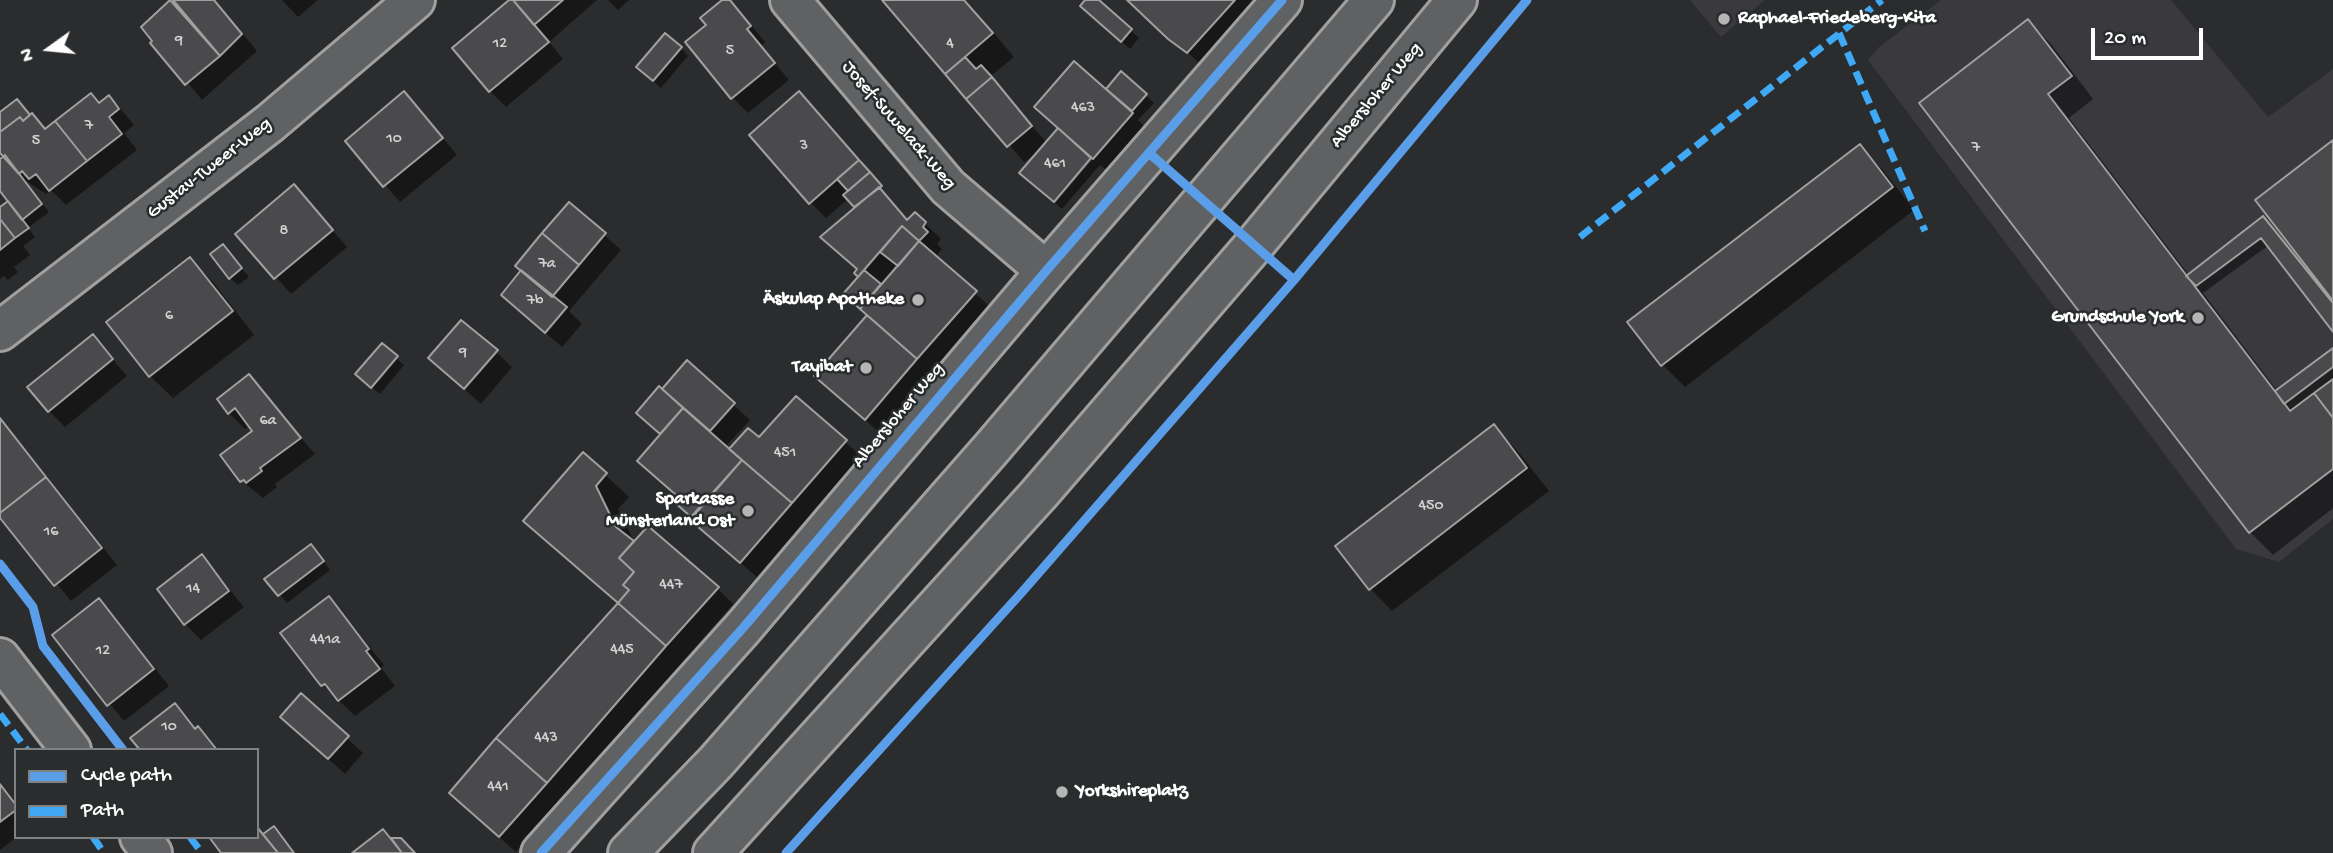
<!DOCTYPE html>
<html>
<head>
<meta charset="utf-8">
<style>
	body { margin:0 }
	#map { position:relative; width:2333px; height:853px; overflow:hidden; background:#2b2c2d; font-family:"Gochi Hand",sans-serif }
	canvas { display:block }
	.legend { position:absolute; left:14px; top:748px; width:245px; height:91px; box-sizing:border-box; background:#2a2d2e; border:2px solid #7f8182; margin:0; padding:9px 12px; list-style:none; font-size:21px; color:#fff }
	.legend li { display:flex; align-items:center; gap:14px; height:35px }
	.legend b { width:35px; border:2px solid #7f8182 }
	.north { position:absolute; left:14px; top:14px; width:70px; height:70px; -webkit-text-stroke:5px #2a2d2e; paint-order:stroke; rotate:255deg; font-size:19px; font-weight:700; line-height:28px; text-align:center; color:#fff }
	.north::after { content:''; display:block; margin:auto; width:24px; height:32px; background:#fff; clip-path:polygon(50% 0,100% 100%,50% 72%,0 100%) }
	.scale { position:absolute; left:2091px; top:28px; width:112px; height:32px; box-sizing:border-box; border:4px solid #fff; border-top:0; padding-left:9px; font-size:21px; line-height:24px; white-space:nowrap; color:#fff; -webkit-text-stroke:5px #2a2d2e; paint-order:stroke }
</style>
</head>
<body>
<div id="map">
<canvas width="2333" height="853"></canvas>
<ul class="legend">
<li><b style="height:9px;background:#5a9eea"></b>Cycle path</li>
<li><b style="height:9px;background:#3fa9f5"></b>Path</li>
</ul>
<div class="north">N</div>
<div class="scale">20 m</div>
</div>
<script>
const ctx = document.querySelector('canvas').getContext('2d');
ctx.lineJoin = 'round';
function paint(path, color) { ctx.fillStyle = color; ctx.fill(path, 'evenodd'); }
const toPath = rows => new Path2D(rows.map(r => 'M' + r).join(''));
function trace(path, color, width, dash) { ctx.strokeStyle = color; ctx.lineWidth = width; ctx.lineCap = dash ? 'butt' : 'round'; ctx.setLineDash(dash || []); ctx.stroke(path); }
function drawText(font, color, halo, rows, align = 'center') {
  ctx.font = font + ' "Gochi Hand",sans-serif'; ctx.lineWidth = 5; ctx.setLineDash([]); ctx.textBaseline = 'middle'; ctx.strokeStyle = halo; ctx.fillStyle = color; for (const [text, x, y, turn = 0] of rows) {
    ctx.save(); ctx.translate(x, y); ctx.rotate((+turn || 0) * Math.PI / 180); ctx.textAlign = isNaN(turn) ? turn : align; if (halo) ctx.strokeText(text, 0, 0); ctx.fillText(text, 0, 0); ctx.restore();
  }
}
paint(toPath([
	[1690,0,1765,0,1721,37],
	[1941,0,2171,0,2268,117,2333,69,2333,519,2279,562,2236,549,1868,60,1879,47]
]), '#3a393d');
paint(toPath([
	[172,0,215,0,257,51,202,100,143,28,174,2],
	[282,0,318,0,298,17],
	[515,0,597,0,549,42,563,59,506,107,490,91],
	[608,0,629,0,618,10],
	[725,0,742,14,765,42,761,46,789,80,748,113,732,97,708,25],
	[884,0,966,0,1014,57,992,75,987,70,985,73,1047,143,1121,74,1154,103,1138,120,1148,130,1110,173,1100,165,1062,209,1055,203,1093,159,1090,156,1053,201,1042,149,1024,162],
	[1087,0,1097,0,1139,38,1130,49,1090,14],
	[1127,0,1258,0,1204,67],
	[2028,21,2051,44,2093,99,2069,118,2189,275,2263,219,2333,305,2333,329,2269,245,2203,293,2278,392,2333,350,2333,508,2273,555,2250,532,1922,103],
	[681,48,688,56,661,88,646,75],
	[91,95,100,104,109,98,124,113,134,125,124,133,137,150,66,205,51,190,46,194,23,179,49,212,28,228,35,237,23,246,30,255,14,267,18,272,8,280,4,276,0,279,0,210,10,202,0,188,0,161,6,157,0,149,0,114,17,101,46,130],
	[419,109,457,155,400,202,347,141],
	[814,109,909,221,915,214,941,239,937,244,942,249,935,257,999,315,933,374,882,435,816,376,869,316,853,302,860,277,857,208,849,198,826,218,810,202],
	[1859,146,1882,169,1914,210,1685,387,1662,364],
	[294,186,347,247,291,294,237,234],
	[570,204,621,250,569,311,582,324,562,347,519,310],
	[223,246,249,277,238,285,230,278],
	[190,259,213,282,254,335,173,398,150,376],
	[93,336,127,376,65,427,49,411],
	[382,346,404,365,380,394,365,382],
	[496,352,512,367,481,404,430,358],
	[687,363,750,420,725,447,729,451,759,440,796,398,862,457,757,577,708,535,674,500,678,496,662,434,646,421,662,391],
	[249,377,315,454,275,484,277,487,263,498,242,481,255,431,250,425,245,429,229,413],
	[0,418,117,565,71,601,0,514],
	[1493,427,1516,449,1549,491,1392,611,1370,588],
	[583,454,629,497,618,509,635,543,717,588,733,604,516,852,467,809,619,604,526,520],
	[318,554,330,570,287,603,267,579],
	[202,557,244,607,201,640,185,624],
	[329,598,384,665,381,668,395,686,355,716,323,685,282,634],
	[99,600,169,686,124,721,54,636],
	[301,696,363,753,345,774,299,732],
	[0,782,16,803,17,837,0,850]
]), '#0007');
const building = toPath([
	[170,0,220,56,185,85,150,43,152,41,141,27,170,0],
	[173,0,214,0,242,34,220,56,173,0],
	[509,0,513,0,549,42,489,92,452,48,509,0],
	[513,0,563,0,534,25,513,0],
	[722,0,730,0,751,26,747,29,775,63,731,99,685,42,706,25,700,18,722,0],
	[882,0,964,0,993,33,945,74,882,0],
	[1085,0,1099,0,1132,29,1121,42,1080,6,1085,0],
	[1127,0,1235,0,1187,53,1168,39,1127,0],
	[2028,19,2072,76,2048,94,2290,411,2314,393,2333,418,2333,469,2249,533,1919,103,2028,19],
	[665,33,682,47,653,81,636,67,665,33],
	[965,57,976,69,981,65,992,77,966,99,945,74,965,57],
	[1074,61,1133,113,1093,159,1034,107,1074,61],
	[1121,71,1147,94,1132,111,1106,89,1121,71],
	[992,77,1032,126,1007,147,966,99,992,77],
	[404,91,443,138,383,187,345,141,404,91],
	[799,91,859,160,809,204,749,135,799,91],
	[91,93,99,103,109,95,117,106,119,109,109,117,122,134,87,161,55,121,91,93],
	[17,99,30,115,23,121,20,117,0,132,0,112,17,99],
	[32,113,45,129,55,121,87,161,49,191,36,174,29,179,22,171,19,174,0,153,0,132,20,117,23,121,32,113],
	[1058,128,1091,158,1054,202,1019,173,1058,128],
	[2333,140,2333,301,2255,200,2333,140],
	[1860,144,1893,187,1661,366,1627,322,1860,144],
	[5,155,42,204,22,220,0,191,0,159,5,155],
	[859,160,870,172,848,191,837,179,859,160],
	[870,172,882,186,854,207,843,195,870,172],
	[294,184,333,230,274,279,235,234,294,184],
	[879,187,907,220,915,212,926,222,923,227,928,232,919,241,902,226,858,277,854,273,857,269,820,237,879,187],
	[8,201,29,228,15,238,0,219,0,207,8,201],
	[569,202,606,233,579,265,542,233,569,202],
	[2263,216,2333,303,2333,332,2261,238,2196,286,2186,276,2263,216],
	[0,219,15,238,0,250,0,219],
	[902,226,919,241,898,266,880,252,902,226],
	[542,233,579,265,552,297,515,266,542,233],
	[919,241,977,291,917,359,860,309,919,241],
	[223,244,242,268,229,279,210,254,223,244],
	[190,257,233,311,149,377,106,322,190,257],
	[521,270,567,307,545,333,501,295,521,270],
	[864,270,881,284,860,309,843,294,864,270],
	[867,315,917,359,865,420,814,376,867,315],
	[461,320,498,350,464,389,428,358,461,320],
	[93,334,113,359,48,412,27,387,93,334],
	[382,343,398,356,371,388,355,374,382,343],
	[2333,348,2333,367,2284,404,2275,391,2333,348],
	[687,360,735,403,710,431,662,389,687,360],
	[249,374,301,438,260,468,262,471,246,483,244,480,240,482,220,455,252,431,235,408,228,414,217,399,249,374],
	[2333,379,2333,418,2314,393,2333,379],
	[659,386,683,408,660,434,636,413,659,386],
	[796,396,847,440,792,503,729,449,748,428,759,437,796,396],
	[683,408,742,460,691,517,672,500,676,495,637,461,683,408],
	[0,418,46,477,0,513,0,418],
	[1494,424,1527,468,1369,590,1335,546,1494,424],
	[583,452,607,473,596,486,616,527,634,541,619,558,634,572,623,585,629,590,618,603,523,521,583,452],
	[742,460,792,503,740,563,690,520,742,460],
	[46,477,102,548,54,586,0,518,0,513,46,477],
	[648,526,719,587,666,646,618,603,629,590,623,585,634,572,619,558,648,526],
	[311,544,324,561,278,596,264,579,311,544],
	[202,554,229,591,184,625,157,589,202,554],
	[329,596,369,649,366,651,380,669,338,701,325,684,321,686,280,633,329,596],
	[99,598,154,669,107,706,52,635,99,598],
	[618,603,666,646,547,783,496,738,618,603],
	[301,693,349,736,328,759,280,717,301,693],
	[175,703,195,729,198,726,217,750,140,750,130,738,175,703],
	[496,738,547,783,499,837,449,793,496,738],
	[0,784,16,805,16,810,0,822,0,784],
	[274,826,294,853,278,853,263,834,274,826],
	[257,827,278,853,221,853,209,837,257,837,257,827],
	[383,829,402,853,352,853,383,829],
	[391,838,401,838,415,853,402,853,391,838]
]);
paint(building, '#4a494c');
trace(building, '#a0a0a0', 2);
const street = toPath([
	[790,0,948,187,1046,271],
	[0,331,270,123,415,0],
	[541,853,743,628,1046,271,1282,0]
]);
const secondary = toPath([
	[0,658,71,750],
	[140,837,152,853],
	[628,853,716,762,991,449,1374,0],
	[713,853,1039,494,1254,245,1457,0]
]);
trace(street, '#a0a0a0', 44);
trace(secondary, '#a0a0a0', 44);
trace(street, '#606162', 38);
trace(secondary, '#606162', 38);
trace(toPath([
	[1839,33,1925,231],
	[1580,237,1882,0],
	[0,714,27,750],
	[93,837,104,853],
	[190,837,202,853]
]), '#3fa9f5', 7, [14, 7]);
trace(toPath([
	[1149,153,1294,280],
	[0,564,33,607,43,646,123,750],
	[541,853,743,628,1046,271,1282,0],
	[786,853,1023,591,1294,280,1527,0]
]), '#5a9eea', 9);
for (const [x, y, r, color] of [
	[1724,19,7,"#b5b5b6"],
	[918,300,7,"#b5b5b6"],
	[2198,318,7,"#b5b5b6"],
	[866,368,7,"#b5b5b6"],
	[748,511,7,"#b5b5b6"],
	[1062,792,7,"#b5b5b6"]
]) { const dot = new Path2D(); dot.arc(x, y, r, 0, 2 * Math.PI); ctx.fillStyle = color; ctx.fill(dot); trace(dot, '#2a2d2e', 2.5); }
drawText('16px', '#d2d2d2', null, [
	["9",179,42],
	["12",500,45],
	["4",950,45],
	["5",730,52],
	["463",1083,109],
	["7",89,127],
	["10",394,140],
	["5",36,142],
	["3",804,147],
	["7",1976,149],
	["461",1055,165],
	["8",284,232],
	["7a",547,265],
	["7b",535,302],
	["6",169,317],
	["9",463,354],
	["6a",268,422],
	["451",785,454],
	["450",1431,507],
	["16",51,533],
	["447",671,586],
	["14",193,590],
	["441a",325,641],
	["445",622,651],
	["12",103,652],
	["10",169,728],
	["443",546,739],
	["441",498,788]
]);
drawText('bold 19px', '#fff', '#2a2d2e', [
	["Raphael-Friedeberg-Kita",1738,19,"left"],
	["Äskulap Apotheke",904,300],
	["Grundschule York",2184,318],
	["Tayibat",852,368],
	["Sparkasse",734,500],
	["Münsterland Ost",734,522],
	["Yorkshireplatz",1076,792,"left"]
], 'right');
drawText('19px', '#fff', '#2a2d2e', [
	["Albersloher Weg",1377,96,-50],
	["Josef-Suwelack-Weg",898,126,49],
	["Gustav-Tweer-Weg",210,169,-38],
	["Albersloher Weg",899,416,-50]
]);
</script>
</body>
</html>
